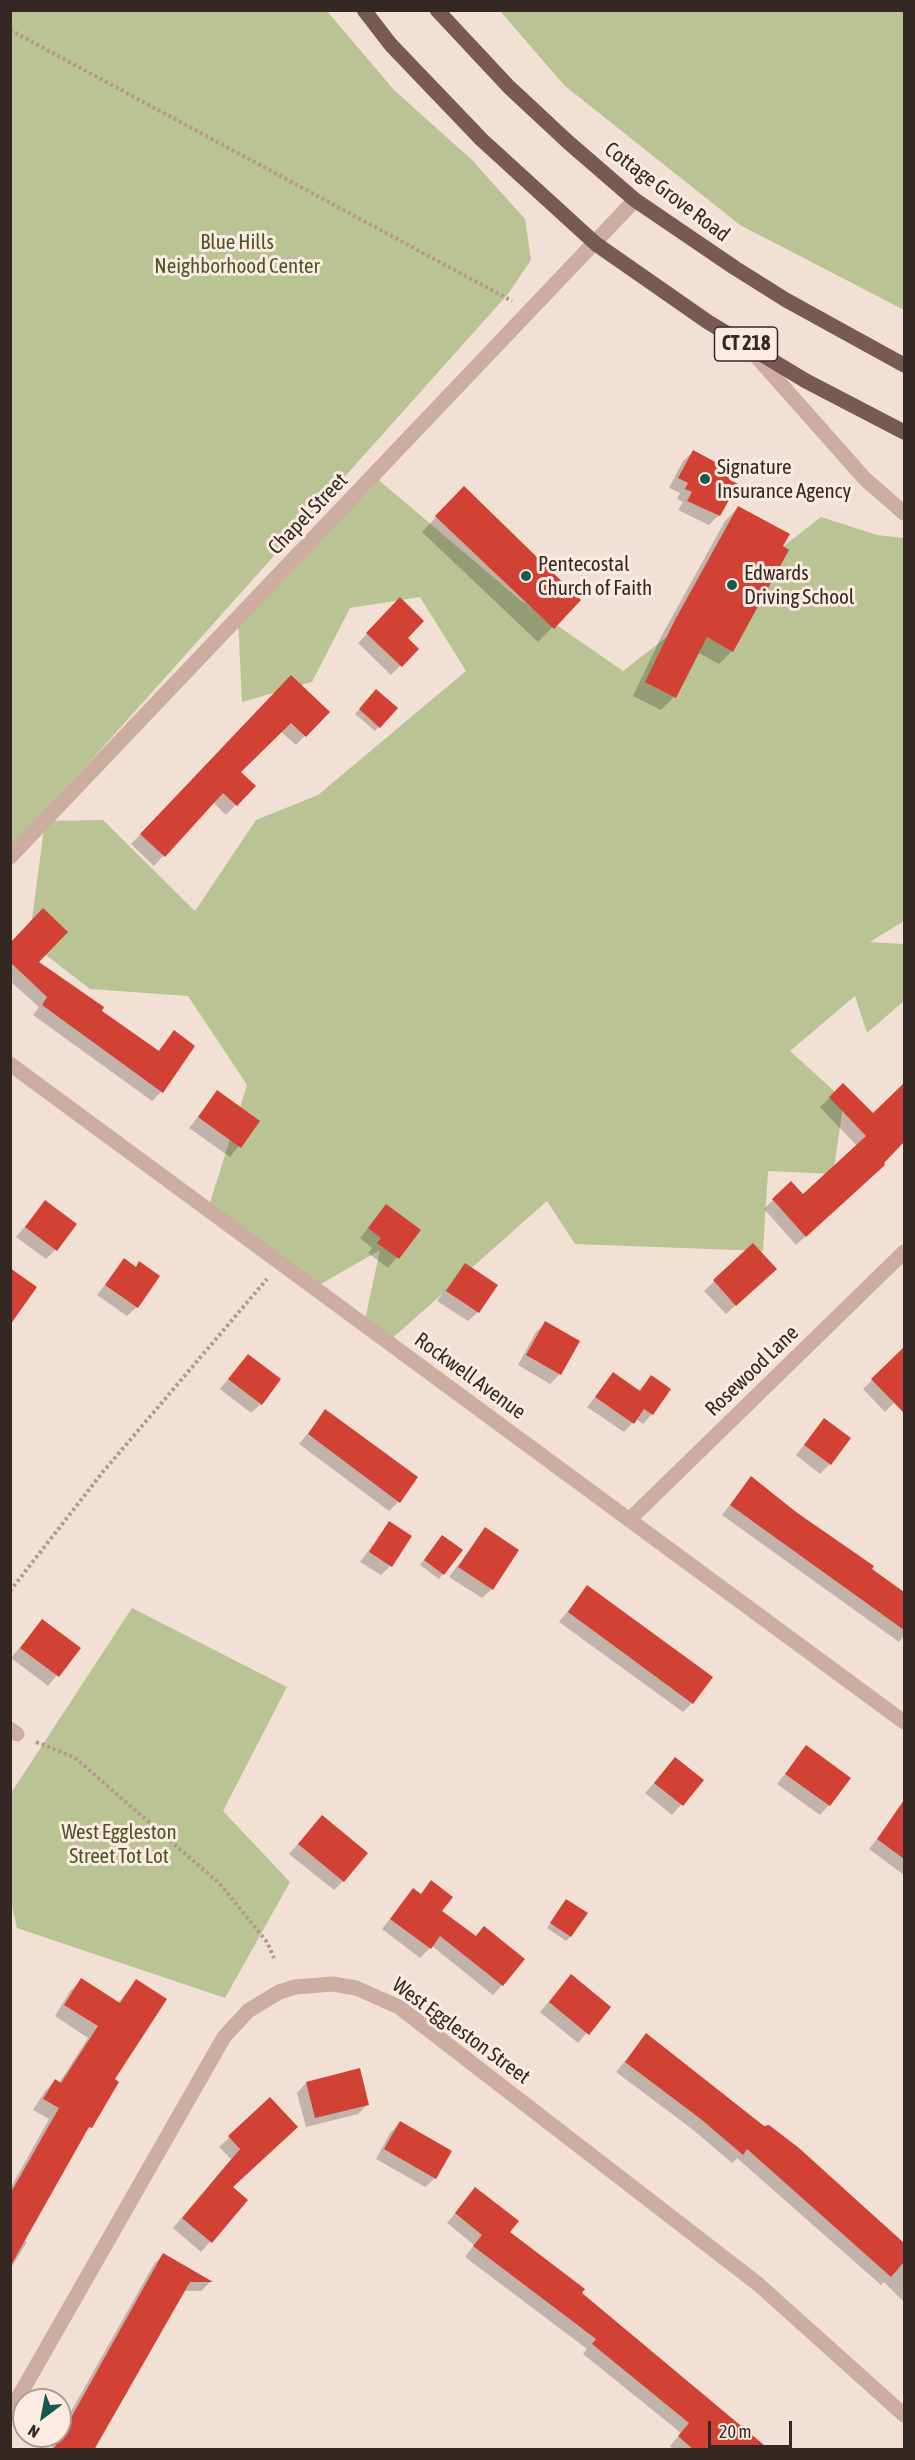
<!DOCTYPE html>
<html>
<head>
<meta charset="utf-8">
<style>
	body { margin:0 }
	#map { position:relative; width:915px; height:2460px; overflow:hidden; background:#f3e0d5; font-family:"Asap Condensed",sans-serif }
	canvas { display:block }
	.frame { position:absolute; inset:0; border:12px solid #352724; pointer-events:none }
	.north { position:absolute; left:12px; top:2388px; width:60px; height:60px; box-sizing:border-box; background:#fbebe1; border:2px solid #ac9d95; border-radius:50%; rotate:212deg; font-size:16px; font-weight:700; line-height:24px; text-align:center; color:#352724 }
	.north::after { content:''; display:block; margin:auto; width:21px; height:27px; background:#165953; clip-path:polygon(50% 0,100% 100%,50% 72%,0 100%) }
	.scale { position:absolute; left:708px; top:2421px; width:84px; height:27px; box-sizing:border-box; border:3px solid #352724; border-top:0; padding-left:8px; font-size:18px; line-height:21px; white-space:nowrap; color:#352724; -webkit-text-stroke:4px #fbebe1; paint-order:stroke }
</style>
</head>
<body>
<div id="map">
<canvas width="915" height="2460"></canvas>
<div class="frame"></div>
<div class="north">N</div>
<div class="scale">20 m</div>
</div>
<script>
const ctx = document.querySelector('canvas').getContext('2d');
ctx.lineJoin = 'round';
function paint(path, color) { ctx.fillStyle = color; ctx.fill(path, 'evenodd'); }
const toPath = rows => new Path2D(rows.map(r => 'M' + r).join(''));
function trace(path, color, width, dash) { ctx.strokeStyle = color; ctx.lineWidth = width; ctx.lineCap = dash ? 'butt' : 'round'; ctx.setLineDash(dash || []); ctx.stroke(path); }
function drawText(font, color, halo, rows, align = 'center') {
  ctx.font = font + ' "Asap Condensed",sans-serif'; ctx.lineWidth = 6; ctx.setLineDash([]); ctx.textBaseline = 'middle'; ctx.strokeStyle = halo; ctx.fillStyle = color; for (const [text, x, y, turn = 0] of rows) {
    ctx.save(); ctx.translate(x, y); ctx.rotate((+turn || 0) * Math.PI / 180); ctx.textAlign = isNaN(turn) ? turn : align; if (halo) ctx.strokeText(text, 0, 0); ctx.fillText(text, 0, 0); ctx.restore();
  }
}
paint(toPath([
	[11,11,327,11,394,90,472,160,525,219,531,260,508,294,11,850],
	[500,11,904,11,904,310,740,225,565,86],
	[374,476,519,599,623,671,821,517,877,535,904,538,904,921,870,942,904,944,904,1001,867,1033,855,996,790,1051,844,1100,833,1174,768,1171,763,1251,575,1244,547,1201,388,1342,364,1324,380,1250,314,1288,208,1209,247,1085,188,996,90,989,29,942,45,821,103,820,195,911,256,820,318,795,466,671,420,597,350,608,312,682,242,702,238,618],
	[132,1608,287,1687,223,1811,290,1882,225,1998,17,1928,10,1897,11,1793]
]), '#bac394');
paint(toPath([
	[693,452,719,515,709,525,678,510,683,502,677,499,680,493,669,488,683,461],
	[450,502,579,600,538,642,422,532],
	[738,508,732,651,719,664,697,652,674,697,661,710,633,696,662,635,725,521],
	[400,600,406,638,417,649,391,675,358,643],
	[291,678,328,712,296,745,280,731,239,772,254,786,226,815,213,802,154,866,131,844],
	[372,696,379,727,375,731,355,714],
	[10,945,158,1051,174,1032,161,1092,152,1101,33,1015,39,1007,10,981],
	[843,1085,873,1115,904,1085,904,1140,874,1174,796,1245,764,1209,773,1200,803,1196,857,1146,820,1107],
	[217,1092,258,1121,230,1157,189,1128],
	[46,1202,55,1250,46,1259,16,1237],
	[386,1206,419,1230,388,1268,368,1253,372,1248,360,1238],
	[753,1245,765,1278,726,1314,704,1291],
	[124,1260,137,1307,127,1316,97,1295],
	[465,1265,478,1312,468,1321,437,1301],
	[546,1323,560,1374,550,1384,518,1365,536,1332],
	[904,1349,904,1393,885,1412,863,1389],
	[248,1356,261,1404,251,1413,220,1389],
	[613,1374,638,1391,651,1377,652,1414,643,1424,636,1419,624,1432,587,1407],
	[326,1411,398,1502,389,1511,299,1444],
	[824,1420,830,1464,820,1474,796,1455],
	[751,1478,904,1593,904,1636,899,1642,722,1515],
	[389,1523,390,1566,381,1575,360,1562],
	[485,1529,492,1589,482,1598,449,1577],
	[438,1541,461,1551,439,1579,420,1565],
	[587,1587,692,1703,683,1712,559,1622],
	[42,1621,79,1649,48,1686,11,1658],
	[806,1747,829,1805,820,1815,777,1784],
	[675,1759,702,1781,672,1815,645,1793],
	[896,1815,904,1821,904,1875,869,1849],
	[322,1817,343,1881,334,1890,289,1854],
	[431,1882,440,1911,475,1937,484,1928,502,1985,493,1995,432,1946,420,1958,382,1929,413,1890,420,1895],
	[562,1905,570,1937,566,1941,547,1928],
	[81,1980,118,2003,136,1981,113,2080,90,2127,84,2133,24,2240,27,2242,10,2270,10,2189,49,2119,33,2110,45,2091,55,2081,59,2083,88,2038,55,2016,70,1991],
	[562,1986,609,2007,578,2043,540,2012],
	[646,2035,763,2128,798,2149,904,2243,904,2302,884,2282,881,2285,737,2158,732,2163,692,2129,616,2072],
	[306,2083,367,2105,358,2114,306,2127,297,2093],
	[270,2099,231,2188,246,2201,201,2252,173,2228,231,2159,219,2147],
	[400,2123,435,2178,425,2187,376,2159,390,2133],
	[475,2189,508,2233,767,2450,674,2450,670,2446,681,2433,583,2354,587,2349,465,2257,474,2245,447,2223],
	[163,2255,210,2282,201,2291,183,2291,93,2450,50,2450,60,2436,60,2431,154,2264]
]), '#0003');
paint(toPath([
	[693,450,734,472,730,480,738,484,720,516,687,501,692,492,685,489,688,483,678,478],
	[464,486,581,600,554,629,435,516],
	[738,506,790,534,783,546,789,550,733,652,707,637,676,698,645,682,675,620],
	[400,597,424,621,408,638,419,649,402,667,366,633],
	[291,675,330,712,306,737,291,723,241,772,256,786,237,806,223,793,165,857,140,834],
	[376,689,398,708,380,728,359,709],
	[43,908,68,932,39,962,104,1007,102,1011,159,1051,174,1030,195,1046,163,1093,42,1005,47,997,10,962,10,943],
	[843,1083,873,1113,904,1083,904,1142,884,1163,885,1165,806,1237,772,1199,791,1181,803,1194,866,1136,829,1097],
	[217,1090,260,1121,241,1148,198,1117],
	[45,1200,77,1224,57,1251,25,1227],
	[386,1204,421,1230,399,1259,377,1243,381,1238,368,1228],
	[753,1243,777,1269,736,1306,713,1280],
	[124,1258,136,1267,139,1261,160,1276,138,1308,105,1285],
	[465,1263,498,1285,479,1313,446,1291],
	[10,1268,37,1287,10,1325],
	[545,1321,580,1341,561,1375,526,1355],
	[904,1347,904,1413,871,1379],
	[248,1354,281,1379,262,1405,228,1379],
	[613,1372,640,1391,651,1375,671,1389,653,1415,644,1409,634,1424,595,1397],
	[325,1409,418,1477,400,1503,308,1434],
	[824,1418,851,1438,831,1465,804,1445],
	[751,1476,796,1512,874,1566,872,1569,904,1592,904,1630,730,1505],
	[389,1521,412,1536,392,1567,369,1552],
	[485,1527,519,1550,493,1590,458,1567],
	[442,1535,463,1550,444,1575,424,1560],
	[587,1585,713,1677,693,1704,568,1612],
	[42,1619,81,1648,59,1677,20,1648],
	[806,1745,851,1778,830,1806,785,1774],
	[675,1757,704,1780,683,1806,654,1783],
	[904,1800,904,1859,877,1839],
	[322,1815,368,1853,344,1882,298,1844],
	[431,1880,453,1897,442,1911,476,1936,484,1926,525,1959,503,1986,440,1936,431,1949,390,1919,413,1888,421,1894],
	[566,1899,588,1913,571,1937,550,1923],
	[571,1974,611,2007,589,2035,549,2002],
	[81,1978,120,2003,136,1979,167,1999,115,2079,119,2082,92,2128,89,2127,10,2267,10,2194,59,2108,43,2099,55,2079,61,2083,98,2026,64,2005],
	[646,2033,764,2126,769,2125,799,2148,904,2243,904,2262,891,2277,747,2149,743,2155,702,2120,625,2062],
	[360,2068,369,2105,315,2118,306,2082],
	[270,2097,298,2127,233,2187,248,2200,212,2243,182,2218,240,2149,228,2136],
	[400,2121,452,2151,436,2179,384,2149],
	[475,2187,519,2221,510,2232,585,2289,582,2293,770,2450,694,2450,678,2436,689,2423,592,2344,596,2339,473,2246,482,2235,455,2213],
	[163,2253,213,2282,190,2282,94,2450,53,2450]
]), '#d24234');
trace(toPath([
	[10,30,512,301],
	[10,1591,102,1473,267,1279],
	[36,1742,74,1757,220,1884,267,1942,274,1958]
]), '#b7978a', 4, [3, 3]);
trace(toPath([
	[748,347,865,479,904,513],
	[10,857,635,200],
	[10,1064,904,1722],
	[629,1520,904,1252],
	[10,1729,17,1734],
	[10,2412,224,2037,248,2011,279,1992,295,1987,333,1984,356,1988,399,2007,758,2284,904,2415]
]), '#ccada0', 15);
trace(toPath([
	[364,10,391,45,482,140,596,244,708,322,806,381,904,432],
	[437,10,509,87,568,142,635,200,735,268,786,300,904,365]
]), '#785a53', 15);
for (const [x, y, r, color] of [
	[705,479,6,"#165953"],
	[526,576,6,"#165953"],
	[732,585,6,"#165953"]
]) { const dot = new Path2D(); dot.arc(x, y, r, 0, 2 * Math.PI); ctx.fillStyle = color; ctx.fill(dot); trace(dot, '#fbebe1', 2); }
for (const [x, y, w] of [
	[746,344,63]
]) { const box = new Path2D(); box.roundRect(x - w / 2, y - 17, w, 34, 4.5); ctx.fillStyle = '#fbebe1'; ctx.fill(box); trace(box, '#352724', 1.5); }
drawText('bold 20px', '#352724', null, [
	["CT 218",746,344]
]);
drawText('21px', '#352724', '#fbebe1', [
	["Cottage Grove Road",667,192,37],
	["Chapel Street",308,514,-46],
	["Rosewood Lane",752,1371,-44],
	["Rockwell Avenue",470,1376,36],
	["West Eggleston Street",461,2031,36]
]);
drawText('21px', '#4b5526', '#fbebe1', [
	["Blue Hills",237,242],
	["Neighborhood Center",237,266],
	["West Eggleston",119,1832],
	["Street Tot Lot",119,1856]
]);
drawText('21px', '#352724', '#fbebe1', [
	["Signature",717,467],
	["Insurance Agency",717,491],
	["Pentecostal",538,564],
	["Church of Faith",538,588],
	["Edwards",744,573],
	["Driving School",744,597]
], 'left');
</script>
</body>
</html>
